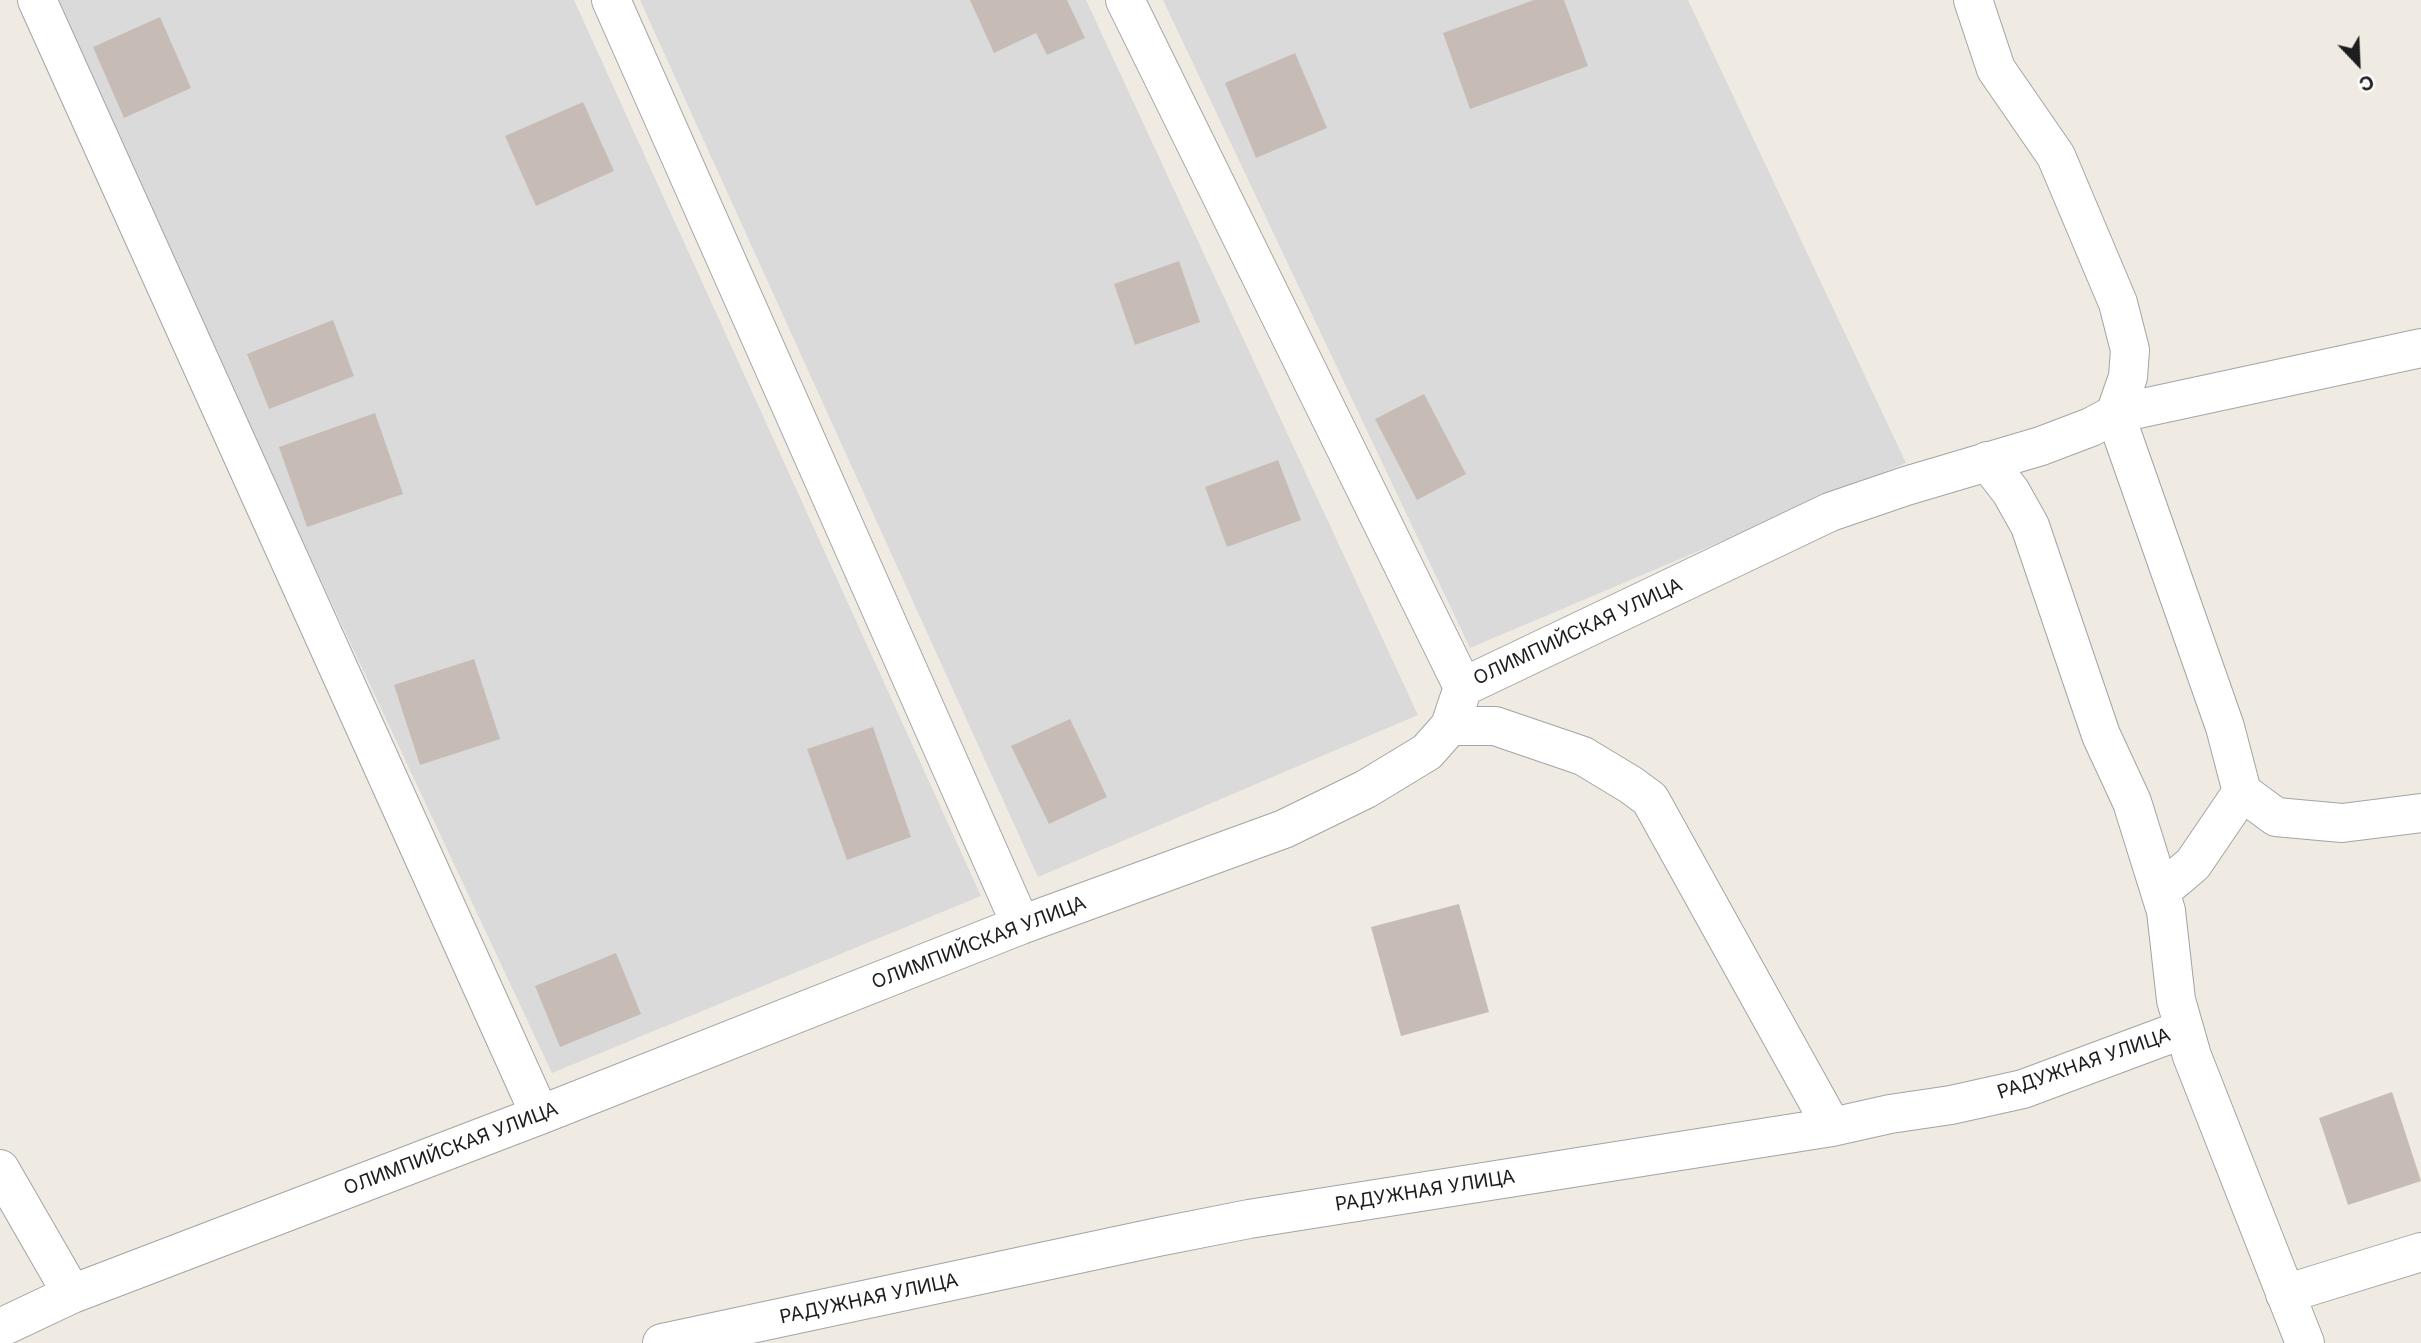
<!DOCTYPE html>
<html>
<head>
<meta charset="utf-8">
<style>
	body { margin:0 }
	#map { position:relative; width:2421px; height:1343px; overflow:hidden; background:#efeae2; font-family:Inter,sans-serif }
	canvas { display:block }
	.north { position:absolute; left:2323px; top:28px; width:70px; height:70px; -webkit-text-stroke:5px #fff; paint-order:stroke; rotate:157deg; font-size:19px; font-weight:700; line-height:28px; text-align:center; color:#1d1d1d }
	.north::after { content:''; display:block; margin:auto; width:24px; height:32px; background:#1d1d1d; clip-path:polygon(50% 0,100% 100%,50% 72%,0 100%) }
</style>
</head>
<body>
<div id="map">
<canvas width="2421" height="1343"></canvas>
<div class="north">С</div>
</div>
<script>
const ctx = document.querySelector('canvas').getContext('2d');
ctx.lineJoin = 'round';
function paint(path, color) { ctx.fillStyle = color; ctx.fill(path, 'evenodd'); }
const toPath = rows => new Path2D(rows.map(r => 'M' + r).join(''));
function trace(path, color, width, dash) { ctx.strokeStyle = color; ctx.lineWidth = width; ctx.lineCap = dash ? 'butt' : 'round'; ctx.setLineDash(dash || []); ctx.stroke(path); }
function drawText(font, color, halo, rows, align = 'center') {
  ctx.font = font + ' Inter,sans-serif'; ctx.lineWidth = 6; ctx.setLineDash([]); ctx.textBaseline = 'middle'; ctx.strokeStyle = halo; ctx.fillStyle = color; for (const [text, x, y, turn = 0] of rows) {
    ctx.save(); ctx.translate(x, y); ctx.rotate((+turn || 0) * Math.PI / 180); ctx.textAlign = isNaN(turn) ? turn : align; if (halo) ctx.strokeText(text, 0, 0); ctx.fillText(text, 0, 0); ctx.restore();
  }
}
paint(toPath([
	[49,0,574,0,981,896,552,1073],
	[640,0,1086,0,1418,715,1038,877],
	[1163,0,1688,0,1906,463,1470,648]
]), '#dbdada');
paint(toPath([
	[970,0,1067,0,1085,38,1047,55,1036,33,994,53],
	[1534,0,1564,0,1588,66,1470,109,1443,33],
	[160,17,191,88,124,118,93,47],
	[1295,53,1327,128,1256,158,1225,83],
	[583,102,614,171,536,206,505,136],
	[1179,261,1200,322,1135,345,1114,284],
	[333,320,354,376,269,409,247,354],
	[1424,394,1466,474,1417,500,1375,419],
	[375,413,403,494,307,527,279,447],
	[1278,460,1301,520,1227,547,1205,487],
	[474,659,500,739,420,765,394,685],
	[1070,719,1107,797,1049,824,1011,746],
	[873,727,911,837,847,860,807,749],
	[1459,904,1489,1012,1401,1036,1371,927],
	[616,953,641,1014,560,1047,535,986],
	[2392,1092,2421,1181,2348,1205,2319,1118]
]), '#c7bcb5');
const minor = toPath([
	[37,0,540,1115],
	[611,0,1021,925],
	[1125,0,1463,687],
	[2421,348,2115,414,2225,727,2242,792,2276,817,2342,823,2421,813],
	[1987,461,2011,492,2030,526,2101,735,2132,802,2166,911,2176,1000,2192,1056,2305,1343],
	[1450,726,1495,726,1583,756,1631,785,1650,799,1832,1127],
	[2160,892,2193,864,2242,792],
	[0,1169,72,1294],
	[2285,1294,2421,1252],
	[0,1328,72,1294,540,1115,1021,925,1284,829,1366,789,1427,752,1450,726,1463,687,1830,512,1906,486,2041,446,2091,427,2115,414,2128,377,2130,350,2118,303,2056,156,1996,69,1973,0],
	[662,1343,1158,1237,1249,1219,1832,1127,1890,1114,1951,1105,2023,1089,2184,1029]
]);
trace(minor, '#a4a4a4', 40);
trace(minor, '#fff', 38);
drawText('19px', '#1d1d1d', '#fff', [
	["ОЛИМПИЙСКАЯ УЛИЦА",1578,632,-25],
	["ОЛИМПИЙСКАЯ УЛИЦА",979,943,-21],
	["РАДУЖНАЯ УЛИЦА",2084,1064,-19],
	["ОЛИМПИЙСКАЯ УЛИЦА",451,1149,-21],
	["РАДУЖНАЯ УЛИЦА",1425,1191,-9],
	["РАДУЖНАЯ УЛИЦА",869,1299,-12]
]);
</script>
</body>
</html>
